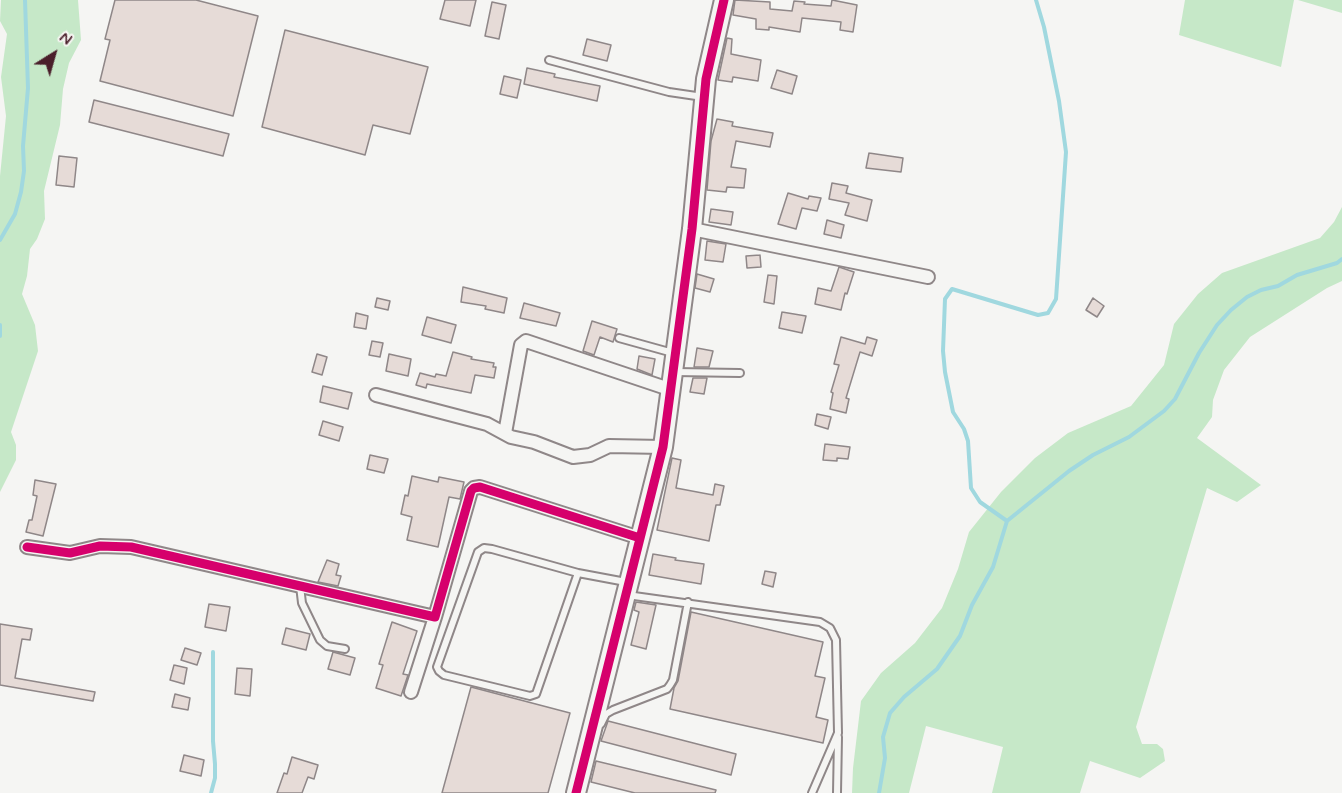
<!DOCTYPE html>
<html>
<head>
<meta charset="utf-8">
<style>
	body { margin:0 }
	#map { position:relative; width:1342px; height:793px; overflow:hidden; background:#f5f5f3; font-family:Mynerve,sans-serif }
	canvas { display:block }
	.north { position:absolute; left:24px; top:24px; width:60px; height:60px; -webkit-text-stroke:4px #f6f6f2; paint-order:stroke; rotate:37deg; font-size:16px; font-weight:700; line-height:24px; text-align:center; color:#4a1f2b }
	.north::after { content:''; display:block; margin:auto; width:21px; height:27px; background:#4a1f2b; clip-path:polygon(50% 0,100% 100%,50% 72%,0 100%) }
</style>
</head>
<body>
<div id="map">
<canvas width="1342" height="793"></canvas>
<div class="north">N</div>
</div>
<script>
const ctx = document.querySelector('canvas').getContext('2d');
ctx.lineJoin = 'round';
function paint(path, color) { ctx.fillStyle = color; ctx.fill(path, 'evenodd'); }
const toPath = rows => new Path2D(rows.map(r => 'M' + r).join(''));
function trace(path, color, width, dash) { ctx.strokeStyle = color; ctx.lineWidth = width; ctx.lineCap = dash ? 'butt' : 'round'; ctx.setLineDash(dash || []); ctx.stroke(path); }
paint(toPath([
	[1,0,78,0,81,40,69,63,63,89,60,125,44,191,45,219,37,239,30,249,27,276,22,294,35,325,38,351,11,432,16,445,16,460,0,492,0,176,6,116,1,77,7,34,0,21],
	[1185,0,1294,0,1281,67,1179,35],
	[1298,0,1342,0,1342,13],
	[1342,207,1342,281,1327,288,1250,337,1224,370,1213,400,1212,417,1197,438,1261,485,1237,502,1207,488,1136,727,1142,744,1157,744,1163,749,1165,761,1140,778,1090,761,1080,793,992,793,1003,747,926,726,909,793,852,793,853,768,861,701,881,673,915,643,942,608,958,569,969,532,1001,492,1035,458,1068,433,1131,406,1164,365,1174,324,1198,294,1222,273,1320,238,1334,222]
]), '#c6e8c8');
trace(toPath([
	[0,240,15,214,21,192,24,171,23,146,28,88,25,0],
	[0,325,0,336],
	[1007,521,980,502,971,488,968,441,964,429,953,412,945,372,943,351,945,299,952,289,1038,315,1048,313,1056,299,1066,152,1059,101,1044,27,1036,0],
	[211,793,215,778,215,764,213,741,213,652],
	[879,793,885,758,883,737,890,713,904,697,937,669,960,636,972,605,993,567,1007,521,1069,471,1093,455,1129,437,1164,411,1175,399,1199,353,1217,325,1231,310,1247,297,1261,290,1278,286,1297,275,1337,263,1342,259]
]), '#a0d8df', 4);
const building = toPath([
	[115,0,196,0,258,16,233,116,100,81,110,40,105,39,115,0],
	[445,0,476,0,470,26,440,19,445,0],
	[735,0,770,2,770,9,792,11,794,1,805,2,804,4,831,6,832,0,857,5,853,32,840,30,841,22,802,18,800,32,769,27,769,30,756,29,756,19,733,15,735,0],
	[492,2,506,5,499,39,485,36,492,2],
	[285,30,428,67,410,134,373,125,365,155,262,127,285,30],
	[727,38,732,39,731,54,761,60,758,81,733,77,732,82,718,80,727,38],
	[587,39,611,45,607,61,583,55,587,39],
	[527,68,555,74,554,77,600,86,597,101,524,84,527,68],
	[777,70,797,76,792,94,771,88,777,70],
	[504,76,521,80,517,98,500,94,504,76],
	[94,100,229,134,223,156,89,122,94,100],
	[717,119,733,122,732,126,773,133,770,147,736,141,731,167,746,169,744,188,727,187,726,192,707,190,711,141,717,119],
	[869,153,903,158,901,172,866,168,869,153],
	[59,156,77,158,74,187,56,185,59,156],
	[832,183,848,186,846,193,872,200,867,221,845,215,849,203,829,199,832,183],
	[788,193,808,199,809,196,821,198,817,211,802,208,796,229,778,224,788,193],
	[711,209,733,212,731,225,709,222,711,209],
	[827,220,844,225,841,238,824,234,827,220],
	[707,241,726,244,723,262,705,260,707,241],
	[760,255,761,267,747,268,746,256,760,255],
	[839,267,854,272,847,294,845,293,841,310,815,304,818,288,831,291,839,267],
	[697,274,714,279,710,292,695,288,697,274],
	[768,275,777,276,774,304,764,302,768,275],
	[463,287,507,298,504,313,485,309,486,306,461,302,463,287],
	[377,298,390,301,388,310,375,307,377,298],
	[1093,298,1104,306,1097,317,1086,310,1093,298],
	[524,303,560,313,556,326,520,318,524,303],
	[782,312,806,316,802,333,779,328,782,312],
	[356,313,368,316,366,329,354,327,356,313],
	[427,317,456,325,451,343,422,335,427,317],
	[592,321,617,329,613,342,600,337,594,355,583,351,592,321],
	[841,337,865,344,867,337,877,340,872,356,860,352,846,398,849,399,846,413,830,409,833,393,831,392,839,365,834,364,841,337],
	[372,341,383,343,380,357,369,355,372,341],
	[697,348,713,351,709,367,694,367,697,348],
	[453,352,472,357,471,359,494,363,493,367,496,367,494,378,475,375,471,393,427,384,426,388,416,385,420,373,435,377,436,374,446,376,453,352],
	[317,354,327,357,322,375,312,372,317,354],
	[389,354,411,359,408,376,386,371,389,354],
	[639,356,655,359,652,375,637,369,639,356],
	[693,378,707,378,704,394,690,392,693,378],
	[323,386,352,393,348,409,320,402,323,386],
	[817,414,831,417,828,429,815,425,817,414],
	[323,421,343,427,339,441,319,435,323,421],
	[825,444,850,447,848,459,837,458,837,461,823,460,825,444],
	[370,455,388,459,384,473,367,469,370,455],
	[672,458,681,460,676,488,713,495,715,484,724,486,720,505,716,505,709,541,657,530,672,458],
	[412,476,438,482,439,477,464,482,460,499,449,497,438,547,407,540,412,517,401,514,405,495,408,496,412,476],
	[35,480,56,484,43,536,26,532,29,520,32,520,37,496,33,495,35,480],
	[653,554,676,558,675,560,704,564,701,584,649,575,653,554],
	[327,560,339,564,336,575,341,576,338,586,318,582,327,560],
	[765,571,776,573,773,587,762,584,765,571],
	[636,602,656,605,646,649,631,645,639,612,634,610,636,602],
	[209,604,230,607,226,631,205,627,209,604],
	[691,612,823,642,815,676,825,678,816,717,828,720,823,743,670,709,674,688,678,681,691,612],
	[392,622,417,631,403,674,408,675,401,696,376,688,383,665,379,664,392,622],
	[0,624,32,629,30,640,22,639,15,678,95,692,93,701,0,685,0,624],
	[286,628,310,634,306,650,282,644,286,628],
	[185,648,201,653,197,665,181,660,185,648],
	[333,652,355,658,350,675,328,669,333,652],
	[174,665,187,668,184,684,170,680,174,665],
	[237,668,252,669,250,696,235,694,237,668],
	[471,687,570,713,548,793,442,793,471,687],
	[175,694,190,698,188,710,172,707,175,694],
	[608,721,736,754,731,775,601,741,608,721],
	[184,755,204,760,201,776,180,771,184,755],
	[292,757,318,765,314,779,308,777,302,793,277,793,284,773,287,774,292,757],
	[596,761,716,790,715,793,635,793,591,782,596,761]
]);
paint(building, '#e6dbd7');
trace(building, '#8f8788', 1.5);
const lane = toPath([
	[549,60,669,92,703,97],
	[619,338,673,353],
	[675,372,740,373],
	[578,573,536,694,530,696,444,675,439,671,437,667,478,552,484,548,492,549,578,573,626,582],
	[300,586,302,603,320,640,327,646,345,649],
	[627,595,820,622,830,628,836,640,838,733,812,793],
	[601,724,606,714,613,710,667,689,670,685,673,680,688,602],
	[837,793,838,737]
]);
const street = toPath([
	[692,229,928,277],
	[376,395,487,424,511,437,534,442,573,457,590,455,609,446,663,447],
	[505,433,521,345,526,341,672,390],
	[27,547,70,553,100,546,131,547,435,617,471,491,474,488,480,487,640,538],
	[411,692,435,617]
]);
const secondary = toPath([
	[576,793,663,447,692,229,706,79,724,0]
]);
trace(lane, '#8f8788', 10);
trace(street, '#8f8788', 16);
trace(secondary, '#8f8788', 22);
trace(lane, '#f5f5f3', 6);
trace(street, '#f5f5f3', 12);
trace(secondary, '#f5f5f3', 18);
trace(toPath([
	[27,547,70,553,100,546,131,547,435,617,471,491,474,488,480,487,640,538],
	[576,793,663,447,692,229,706,79,724,0]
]), '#d6006c', 9);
</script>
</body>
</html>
